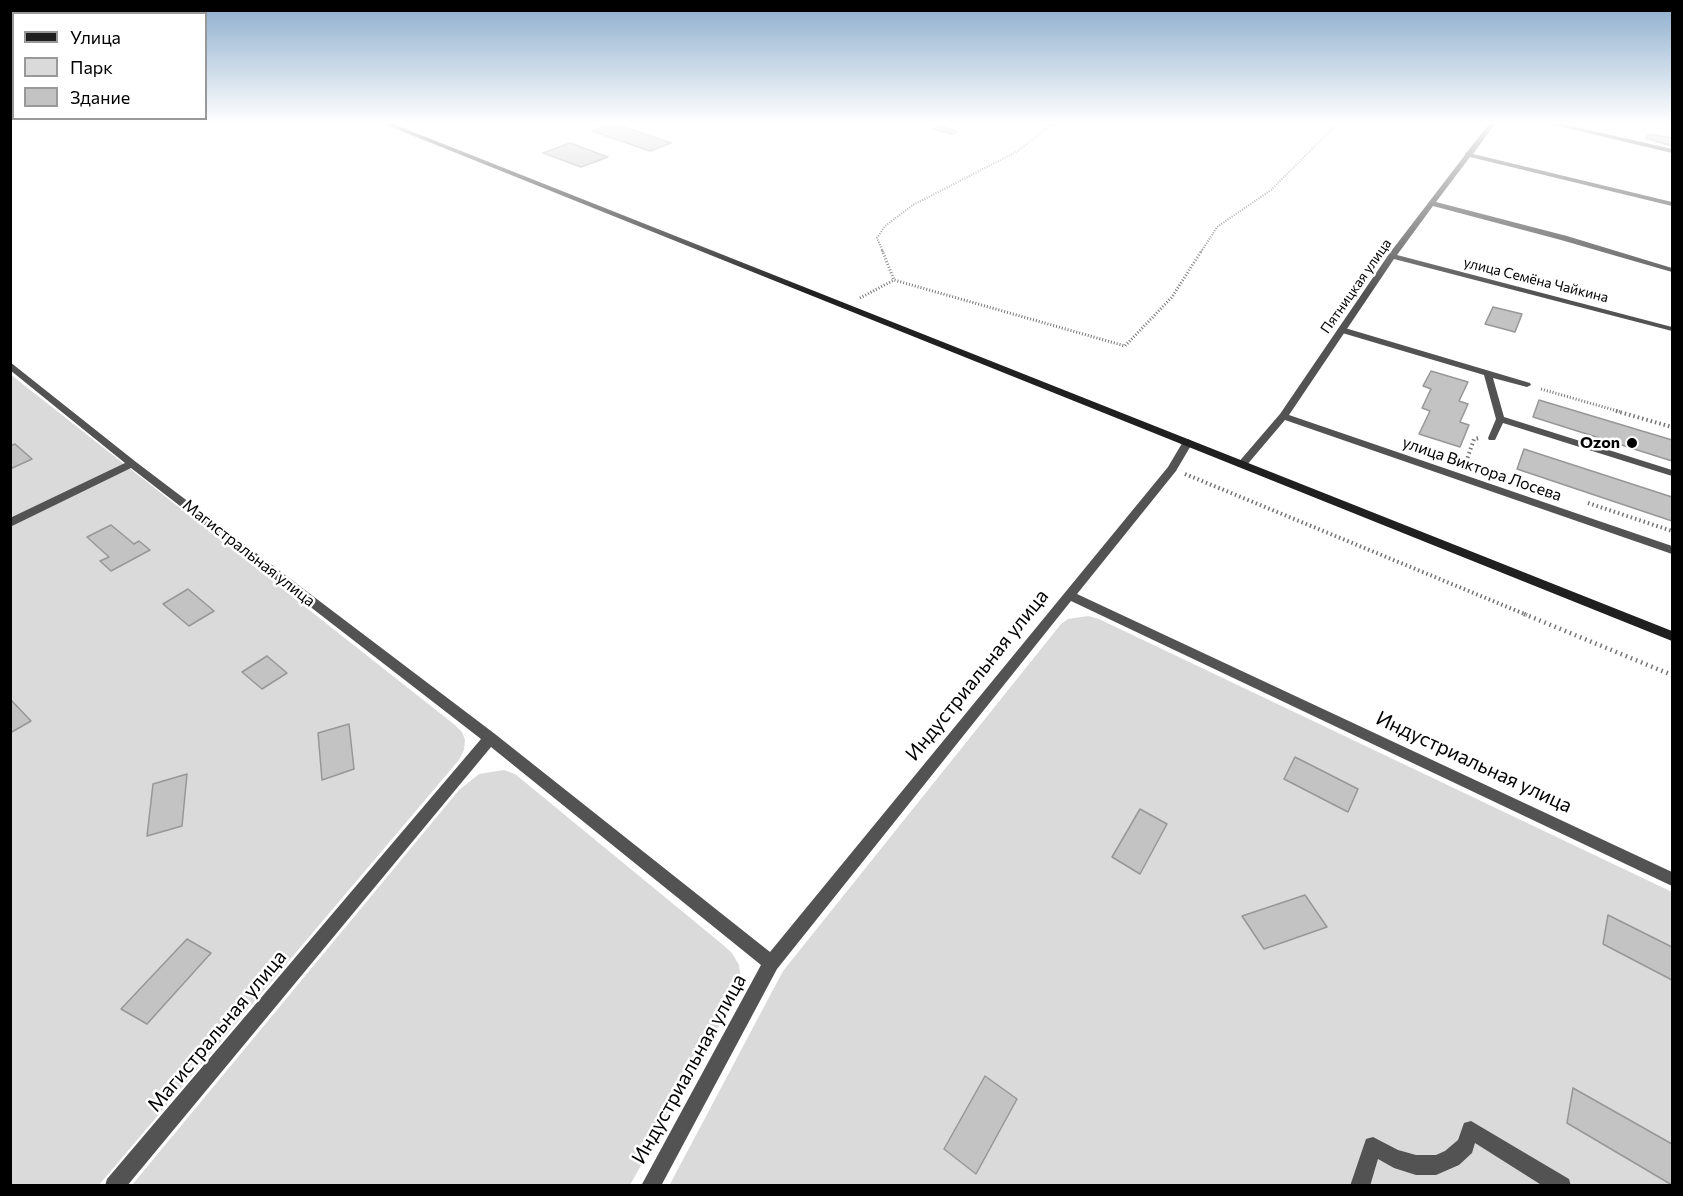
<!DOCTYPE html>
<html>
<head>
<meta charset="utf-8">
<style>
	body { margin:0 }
	#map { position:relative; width:1683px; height:1196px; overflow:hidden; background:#fff; font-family:Commissioner,sans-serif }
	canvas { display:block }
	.frame { position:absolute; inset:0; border:12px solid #000; pointer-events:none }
	.legend { position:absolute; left:12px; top:12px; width:195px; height:108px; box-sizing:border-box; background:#fff; border:2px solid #999; margin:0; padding:8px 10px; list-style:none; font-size:18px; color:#000 }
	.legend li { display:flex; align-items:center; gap:12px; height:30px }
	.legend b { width:30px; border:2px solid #999 }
</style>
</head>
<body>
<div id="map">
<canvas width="1683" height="1196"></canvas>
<div class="frame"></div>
<ul class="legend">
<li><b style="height:8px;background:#202020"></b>Улица</li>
<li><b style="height:16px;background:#dadada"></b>Парк</li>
<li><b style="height:16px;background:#c3c3c3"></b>Здание</li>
</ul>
</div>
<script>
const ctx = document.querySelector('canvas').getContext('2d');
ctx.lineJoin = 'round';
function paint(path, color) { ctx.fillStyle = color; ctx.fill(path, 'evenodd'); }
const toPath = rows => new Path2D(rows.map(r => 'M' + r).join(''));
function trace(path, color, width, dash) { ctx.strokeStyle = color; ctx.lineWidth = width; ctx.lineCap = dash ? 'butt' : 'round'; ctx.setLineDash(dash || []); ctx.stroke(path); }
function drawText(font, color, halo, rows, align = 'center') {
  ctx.font = font + ' Commissioner,sans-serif'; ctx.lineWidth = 5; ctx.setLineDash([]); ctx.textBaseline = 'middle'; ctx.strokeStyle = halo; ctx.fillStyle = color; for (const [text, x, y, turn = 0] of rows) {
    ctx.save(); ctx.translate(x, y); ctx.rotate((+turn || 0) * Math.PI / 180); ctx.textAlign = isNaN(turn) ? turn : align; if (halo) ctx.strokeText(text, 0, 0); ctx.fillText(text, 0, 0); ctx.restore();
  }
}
paint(toPath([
	[10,374,455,725,462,732,465,740,464,750,459,760,99,1185,11,1185],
	[1088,616,1099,619,1672,892,1672,1185,669,1186,783,971,1061,624,1068,619],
	[504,770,515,774,722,944,732,953,739,965,741,979,737,994,630,1185,132,1185,459,790,479,774]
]), '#dadada');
const building = toPath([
	[610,124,616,124,671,143,650,151,592,131,610,124],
	[939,126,958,131,952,134,933,129,939,126],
	[1649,134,1672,138,1672,146,1645,138,1649,134],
	[570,143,608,157,581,167,543,153,570,143],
	[1493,307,1522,314,1515,332,1485,324,1493,307],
	[1431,371,1468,382,1459,401,1468,404,1460,422,1469,425,1460,447,1419,434,1430,411,1422,408,1431,389,1423,386,1431,371],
	[1539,400,1672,440,1672,461,1533,417,1539,400],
	[15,444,32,459,10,469,10,446,15,444],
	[1524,449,1672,497,1672,521,1517,469,1524,449],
	[111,525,134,544,139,541,150,550,111,571,100,561,109,557,87,537,111,525],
	[188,589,214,611,189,626,163,604,188,589],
	[267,656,287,673,262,689,242,672,267,656],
	[10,699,31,721,10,733,10,699],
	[349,724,354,769,322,780,318,733,349,724],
	[1295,757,1358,789,1348,812,1284,779,1295,757],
	[187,774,182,826,147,836,153,784,187,774],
	[1140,809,1167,824,1140,874,1112,857,1140,809],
	[1305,895,1327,927,1264,949,1242,916,1305,895],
	[1608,915,1672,947,1672,980,1603,944,1608,915],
	[187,939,211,953,147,1024,121,1009,187,939],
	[985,1076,1017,1099,976,1174,944,1149,985,1076],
	[1573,1088,1672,1144,1672,1185,1567,1123,1573,1088]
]);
paint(building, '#c3c3c3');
trace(building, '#979797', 1.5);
trace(toPath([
	[883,252,877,238,885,226,913,205,1018,151,1052,124],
	[1201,252,1217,227,1271,190,1337,124]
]), '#757575', 2, [1, 1.5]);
trace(toPath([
	[882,250,894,280],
	[860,298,894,280,1125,346,1172,297,1202,250],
	[1541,389,1621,412]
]), '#757575', 3, [1, 2]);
trace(toPath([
	[1616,411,1672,427],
	[1466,462,1474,439,1479,438],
	[1185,474,1527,615],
	[1588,503,1672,531]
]), '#757575', 4, [1.5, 3]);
trace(toPath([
	[1524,614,1672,675]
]), '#757575', 4.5, [1.5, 4]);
paint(toPath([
	[1339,328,1345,328,1530,383,1531,385,1527,387,1493,378,1504,417,1672,470,1672,476,1503,423,1495,440,1489,440,1488,438,1496,419,1484,375,1339,332,1339,328]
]), '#535353');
paint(toPath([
	[1489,124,1495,124,1473,154,1672,202,1672,206,1470,157,1436,202,1567,236,1672,268,1672,272,1561,240,1433,206,1397,255,1672,327,1672,331,1394,259,1289,415,1672,546,1672,554,1285,420,1246,466,1242,467,1237,464,1280,414,1389,254,1465,155,1465,153,1467,152,1489,124],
	[1550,124,1563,124,1672,149,1672,153,1550,124],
	[10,362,136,462,495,734,770,952,1168,467,1184,440,1188,439,1193,442,1176,471,1077,594,1672,872,1672,886,1071,601,777,969,661,1186,641,1186,761,965,491,747,127,1186,105,1186,107,1179,481,739,131,468,10,527,10,518,125,463,10,370,10,362],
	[1471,1121,1569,1179,1571,1186,1543,1186,1475,1143,1472,1153,1459,1165,1436,1175,1416,1175,1394,1168,1378,1159,1370,1186,1350,1186,1366,1139,1373,1137,1398,1150,1416,1155,1436,1155,1445,1151,1458,1140,1464,1123,1471,1121]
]), '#535353');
paint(toPath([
	[384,124,393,124,1672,631,1672,641,384,124]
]), '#202020');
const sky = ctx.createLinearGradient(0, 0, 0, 292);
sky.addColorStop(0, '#8baccc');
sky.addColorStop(0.42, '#fff');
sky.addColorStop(1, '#ffffff00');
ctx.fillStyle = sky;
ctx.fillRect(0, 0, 1683, 292);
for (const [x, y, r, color] of [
	[1632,443,6,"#000"]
]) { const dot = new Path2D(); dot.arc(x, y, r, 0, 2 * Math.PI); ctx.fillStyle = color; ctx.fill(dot); trace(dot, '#fff', 2); }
drawText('14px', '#000', '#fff', [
	["улица Семёна Чайкина",1536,280,14],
	["Пятницкая улица",1356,286,-55]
]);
drawText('bold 16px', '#000', '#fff', [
	["Ozon",1620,443]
], 'right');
drawText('16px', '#000', '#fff', [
	["улица Виктора Лосева",1482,469,19],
	["Магистральная улица",249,553,38]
]);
drawText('20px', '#000', '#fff', [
	["Индустриальная улица",977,675,-51],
	["Индустриальная улица",1474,762,25],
	["Магистральная улица",217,1031,-50],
	["Индустриальная улица",689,1069,-61]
]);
</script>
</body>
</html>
